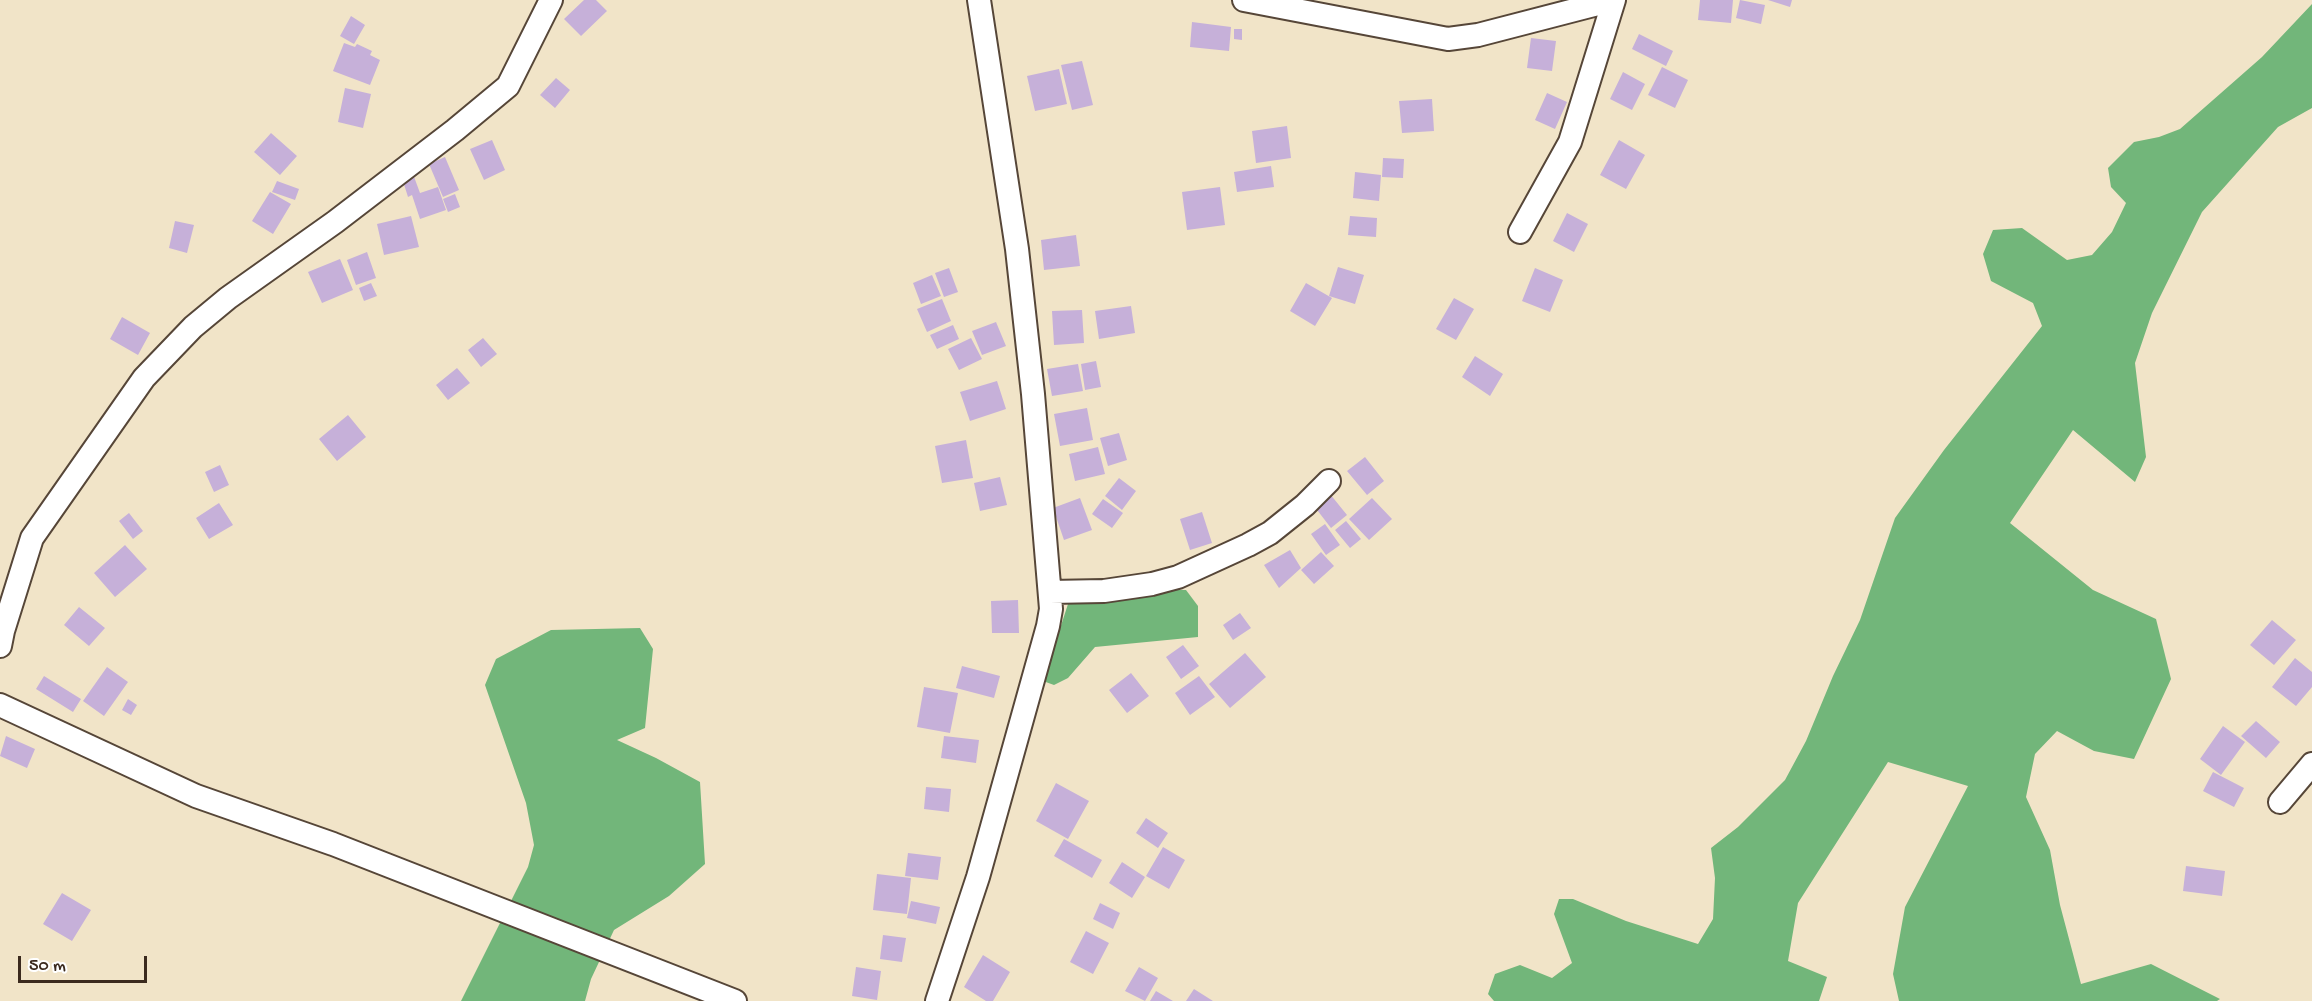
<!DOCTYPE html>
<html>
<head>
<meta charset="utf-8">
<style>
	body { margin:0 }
	#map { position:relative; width:2312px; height:1001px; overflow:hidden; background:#f1e4c8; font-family:"Gochi Hand",sans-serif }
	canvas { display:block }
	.scale { position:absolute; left:18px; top:956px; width:129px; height:27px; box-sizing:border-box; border:3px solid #3b2a1e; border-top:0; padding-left:8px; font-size:18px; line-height:21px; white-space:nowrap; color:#3b2a1e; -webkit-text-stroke:4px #fff; paint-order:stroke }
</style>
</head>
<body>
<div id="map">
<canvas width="2312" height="1001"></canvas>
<div class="scale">50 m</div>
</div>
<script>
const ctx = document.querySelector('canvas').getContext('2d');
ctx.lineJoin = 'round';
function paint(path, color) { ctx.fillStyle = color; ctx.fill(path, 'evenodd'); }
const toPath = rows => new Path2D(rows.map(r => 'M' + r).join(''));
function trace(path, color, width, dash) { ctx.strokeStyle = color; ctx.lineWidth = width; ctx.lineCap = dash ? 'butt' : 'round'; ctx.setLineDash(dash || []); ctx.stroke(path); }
paint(toPath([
	[2312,4,2312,108,2278,127,2202,212,2152,313,2135,363,2146,457,2135,482,2073,430,2010,523,2093,590,2156,619,2171,679,2134,759,2094,751,2057,731,2035,754,2026,797,2050,850,2060,905,2081,984,2151,964,2220,999,2217,1001,1899,1001,1893,974,1905,907,1968,786,1888,762,1798,903,1788,961,1827,977,1819,1001,1494,1001,1488,994,1495,974,1520,965,1552,978,1572,963,1554,914,1559,899,1573,899,1626,921,1698,944,1713,919,1715,878,1711,848,1738,827,1785,780,1806,741,1833,676,1860,620,1895,518,1944,450,2042,326,2033,303,1991,281,1983,254,1993,230,2022,228,2067,260,2092,255,2112,232,2126,203,2111,187,2108,168,2134,142,2159,137,2180,129,2262,57],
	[1133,589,1186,590,1198,606,1198,637,1095,647,1068,678,1054,685,1043,681,1068,604],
	[640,628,653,649,645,728,617,740,656,758,700,782,705,864,669,896,614,930,591,979,585,1001,461,1001,528,867,534,845,526,803,485,685,496,659,551,630]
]), '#72b67a');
paint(toPath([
	[584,0,596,0,607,11,581,36,564,19],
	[1700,0,1733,0,1731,23,1698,20],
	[1740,0,1765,5,1761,24,1736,18],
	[1768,0,1792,0,1790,7],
	[351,16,365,25,354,44,340,36],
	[1192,22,1231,27,1229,51,1190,47],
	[1234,29,1242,29,1242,40,1234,39],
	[1639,34,1673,51,1666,66,1632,49],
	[1531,38,1556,41,1552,71,1527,68],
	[344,43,355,47,357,44,372,51,370,55,380,60,370,85,333,71],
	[1082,61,1093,105,1072,110,1061,65],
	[1662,67,1688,80,1675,108,1648,95],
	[1059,69,1067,104,1035,111,1027,76],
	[1623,72,1645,84,1632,110,1610,99],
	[556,78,570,90,555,108,540,95],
	[345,88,371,94,363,128,338,122],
	[1547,93,1567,102,1555,129,1535,120],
	[1432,99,1434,131,1402,133,1399,101],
	[1287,126,1291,158,1256,163,1252,131],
	[271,133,297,156,280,175,254,152],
	[492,140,505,170,484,180,470,149],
	[1619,140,1645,155,1626,189,1600,175],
	[445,157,459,190,443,197,429,164],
	[1383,158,1404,159,1403,178,1382,177],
	[1271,166,1274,187,1237,192,1234,172],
	[1355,172,1381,175,1379,201,1353,198],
	[413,174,420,193,438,187,446,210,420,219,412,195,408,197,402,178],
	[277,181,299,189,295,200,272,192],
	[1220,187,1225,225,1187,230,1182,192],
	[270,192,291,204,273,234,252,221],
	[455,194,460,207,448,212,443,199],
	[1567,213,1588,224,1574,252,1553,241],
	[411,216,419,247,384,255,377,224],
	[1350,216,1377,218,1376,237,1348,235],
	[175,221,194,225,187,253,169,248],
	[1076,235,1080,266,1044,270,1041,240],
	[367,252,376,278,356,285,347,260],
	[340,259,353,290,322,303,308,272],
	[1338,267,1364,275,1355,304,1329,296],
	[949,268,958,292,944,297,935,273],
	[1535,268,1563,280,1550,312,1522,301],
	[932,275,941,296,921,304,913,283],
	[371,283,377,296,364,301,359,288],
	[1306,283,1332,298,1315,326,1290,311],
	[1454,298,1474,309,1456,340,1436,329],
	[942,299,951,321,927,332,917,309],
	[1131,306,1135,333,1099,339,1095,311],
	[1082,310,1084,343,1054,345,1052,311],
	[122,317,150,333,138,355,110,339],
	[996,322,1006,346,982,355,972,331],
	[953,325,959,339,937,349,930,335],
	[483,338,497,354,481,367,468,350],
	[971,338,982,359,959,370,948,349],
	[1475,356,1503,374,1490,396,1462,377],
	[1096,361,1101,387,1085,390,1081,364],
	[1078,364,1083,391,1052,396,1047,369],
	[457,368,470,383,448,400,436,385],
	[997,381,1006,409,970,421,960,392],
	[1087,408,1093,440,1060,446,1054,414],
	[348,415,366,437,337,461,319,439],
	[1119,433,1127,460,1108,466,1100,438],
	[966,440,973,478,942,483,935,446],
	[1098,447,1105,474,1075,481,1069,454],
	[1365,457,1384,481,1367,495,1347,471],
	[220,465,229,485,214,492,205,472],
	[1000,477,1007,505,980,511,974,483],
	[1119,478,1136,491,1122,510,1105,496],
	[1330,494,1347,515,1331,528,1314,506],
	[1080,498,1092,530,1064,540,1053,508],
	[1372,498,1392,519,1369,540,1349,519],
	[1103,499,1123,513,1112,528,1092,514],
	[219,503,233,525,209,539,196,518],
	[1202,512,1212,543,1190,550,1180,519],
	[129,513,143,531,133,539,119,521],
	[1346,521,1361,539,1350,548,1335,530],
	[1325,524,1340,545,1326,555,1311,534],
	[125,545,147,569,115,597,94,573],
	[1290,550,1301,568,1279,588,1264,565],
	[1321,552,1334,566,1314,584,1301,570],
	[1018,600,1019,633,992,633,991,601],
	[79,607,105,628,89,646,64,625],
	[1240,613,1251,628,1233,640,1223,625],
	[2272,620,2296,640,2274,665,2250,645],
	[1183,645,1199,666,1181,679,1166,657],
	[1245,653,1266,677,1230,708,1209,684],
	[2295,658,2312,672,2312,687,2296,706,2272,687],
	[962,666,1000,676,994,698,956,688],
	[107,667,128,682,104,716,83,701],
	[1131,673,1149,696,1127,713,1109,690],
	[44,676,81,699,73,712,36,689],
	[1199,676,1215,697,1190,715,1175,693],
	[924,687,958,693,950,733,917,727],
	[128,699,137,705,131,715,122,710],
	[2256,721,2280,742,2266,758,2241,736],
	[2223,726,2245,742,2221,775,2200,759],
	[6,736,35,749,27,768,0,756],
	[944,736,979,740,976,763,941,758],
	[2213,772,2244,788,2234,807,2203,791],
	[1056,783,1089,801,1068,839,1036,821],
	[926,787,951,789,949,812,924,809],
	[1146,818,1168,833,1158,848,1136,833],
	[1064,839,1102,860,1092,878,1054,856],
	[1163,847,1185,860,1169,889,1146,876],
	[908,853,941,857,938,880,905,876],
	[1122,862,1145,877,1132,898,1109,883],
	[2186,866,2225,871,2222,896,2183,891],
	[877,874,911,878,907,914,873,910],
	[62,893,91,910,72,941,43,924],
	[911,901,940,907,936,924,907,918],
	[1100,903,1120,913,1113,929,1093,919],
	[1086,931,1109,943,1093,974,1070,962],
	[883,935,906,938,902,962,880,959],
	[983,955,1010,972,993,1001,986,1001,964,987],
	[856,967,881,971,877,1000,852,996],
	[1139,967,1158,978,1145,1001,1125,991],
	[1194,989,1213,1001,1186,1001],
	[1156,991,1173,1001,1150,1001]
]), '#c6b0d9');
const minor = toPath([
	[1244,0,1448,39,1478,35,1613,0],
	[1520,232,1570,142,1614,0],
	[1050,592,1104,591,1152,584,1178,577,1248,545,1270,533,1305,505,1329,481],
	[0,646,3,631,32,538,144,378,193,327,228,298,335,222,455,130,508,86,551,0],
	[0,705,196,796,333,844,735,1001],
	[2280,802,2312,764],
	[937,1001,978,877,1048,626,1051,609,1033,394,1017,249,979,0]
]);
trace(minor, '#564638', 26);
trace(minor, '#fff', 22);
</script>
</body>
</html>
